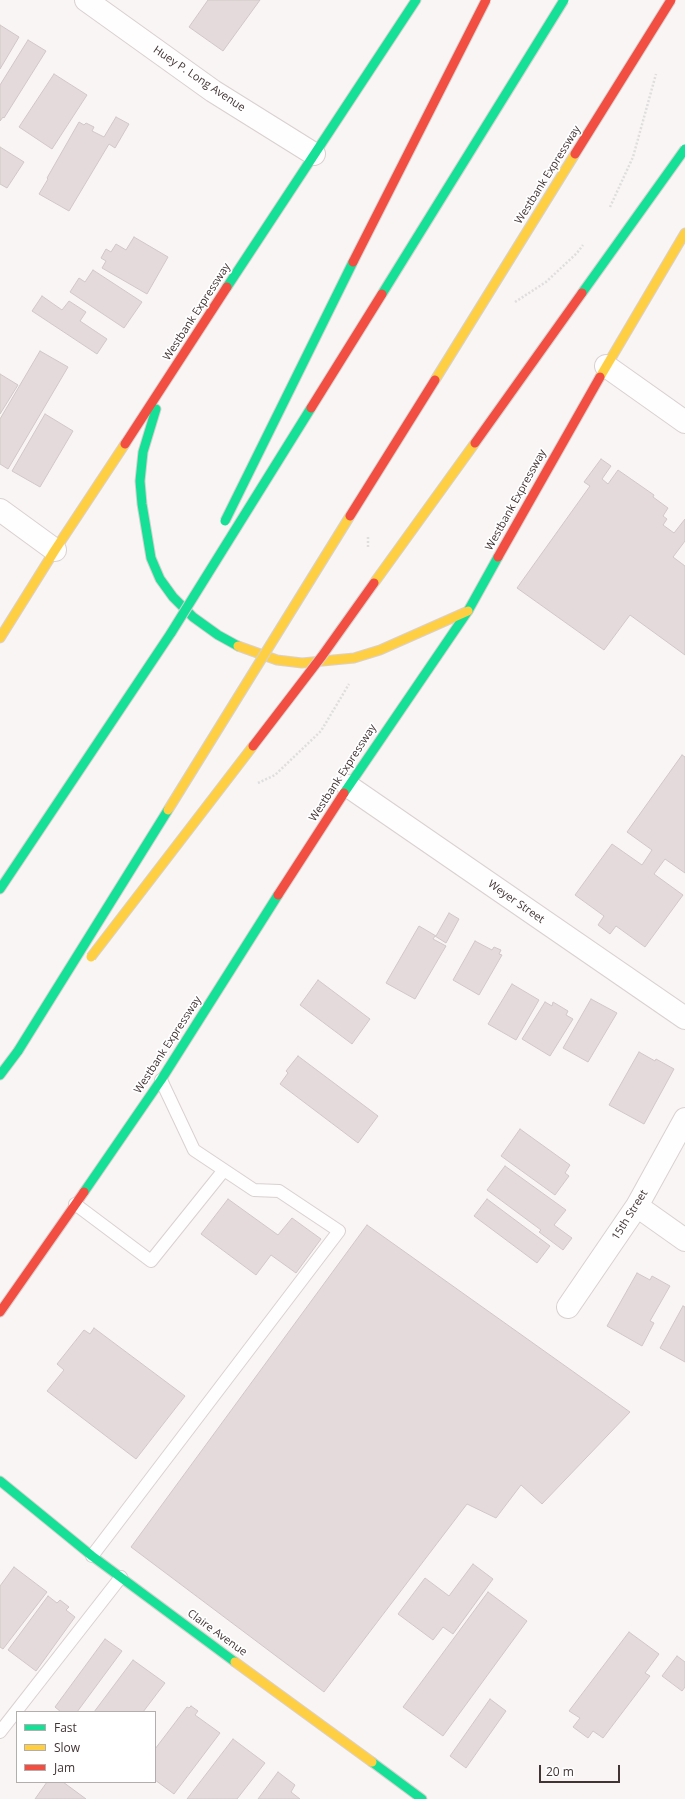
<!DOCTYPE html>
<html>
<head>
<meta charset="utf-8">
<style>
	body { margin:0 }
	#map { position:relative; width:685px; height:1799px; overflow:hidden; background:#f9f5f5; font-family:"Open Sans",sans-serif }
	canvas { display:block }
	.legend { position:absolute; left:16px; top:1711px; width:140px; height:72px; box-sizing:border-box; background:#fff; border:1px solid #b3adae; margin:0; padding:5px 7px; list-style:none; font-size:12px; color:#423334 }
	.legend li { display:flex; align-items:center; gap:8px; height:20px }
	.legend b { width:20px; border:1px solid #b3adae }
	.scale { position:absolute; left:539px; top:1765px; width:81px; height:18px; box-sizing:border-box; border:2px solid #423334; border-top:0; padding-left:5px; font-size:12px; line-height:14px; white-space:nowrap; color:#423334; -webkit-text-stroke:3px #fff; paint-order:stroke }
</style>
</head>
<body>
<div id="map">
<canvas width="685" height="1799"></canvas>
<ul class="legend">
<li><b style="height:5px;background:#16e098"></b>Fast</li>
<li><b style="height:5px;background:#ffcf43"></b>Slow</li>
<li><b style="height:5px;background:#f24e42"></b>Jam</li>
</ul>
<div class="scale">20 m</div>
</div>
<script>
const ctx = document.querySelector('canvas').getContext('2d');
ctx.lineJoin = 'round';
function paint(path, color) { ctx.fillStyle = color; ctx.fill(path, 'evenodd'); }
const toPath = rows => new Path2D(rows.map(r => 'M' + r).join(''));
function trace(path, color, width, dash) { ctx.strokeStyle = color; ctx.lineWidth = width; ctx.lineCap = dash ? 'butt' : 'round'; ctx.setLineDash(dash || []); ctx.stroke(path); }
function drawText(font, color, halo, rows, align = 'center') {
  ctx.font = font + ' "Open Sans",sans-serif'; ctx.lineWidth = 3.5; ctx.setLineDash([]); ctx.textBaseline = 'middle'; ctx.strokeStyle = halo; ctx.fillStyle = color; for (const [text, x, y, turn = 0] of rows) {
    ctx.save(); ctx.translate(x, y); ctx.rotate((+turn || 0) * Math.PI / 180); ctx.textAlign = isNaN(turn) ? turn : align; if (halo) ctx.strokeText(text, 0, 0); ctx.fillText(text, 0, 0); ctx.restore();
  }
}
const building = toPath([
	[208,0,260,0,223,51,189,27,208,0],
	[0,25,19,37,0,69,0,25],
	[28,40,46,51,4,118,3,117,0,121,0,85,28,40],
	[54,74,87,95,52,149,19,127,54,74],
	[116,117,129,124,115,148,109,144,69,211,39,194,48,179,47,178,79,122,84,125,86,123,94,127,92,131,104,137,116,117],
	[0,147,24,162,7,188,0,184,0,147],
	[134,237,168,257,147,294,102,268,106,261,101,258,106,249,111,252,116,244,126,250,134,237],
	[93,270,142,302,124,328,70,292,79,278,85,282,93,270],
	[42,296,62,310,69,301,86,312,80,321,107,339,97,354,32,311,42,296],
	[40,351,68,367,8,469,0,464,0,419,40,351],
	[0,374,18,385,0,414,0,374],
	[45,414,73,431,40,487,12,471,45,414],
	[601,459,611,466,602,479,608,484,618,470,654,495,653,497,668,508,663,516,667,519,663,525,674,533,685,519,685,541,673,557,685,566,685,655,630,615,604,650,517,588,590,486,584,482,601,459],
	[682,755,685,757,685,873,665,859,654,874,683,895,645,947,616,926,610,934,598,925,604,916,575,895,612,844,642,865,652,850,627,832,682,755],
	[449,913,459,919,446,943,435,936,433,939,446,946,415,999,386,983,419,926,436,936,449,913],
	[475,941,492,950,494,947,501,950,499,954,502,955,479,995,453,980,475,941],
	[318,980,370,1019,352,1044,300,1005,318,980],
	[512,984,539,1000,516,1040,488,1024,512,984],
	[591,999,617,1013,588,1062,563,1048,591,999],
	[545,1002,552,1006,553,1002,568,1011,566,1015,573,1019,550,1056,522,1039,545,1002],
	[639,1052,655,1061,656,1059,674,1069,644,1124,609,1105,639,1052],
	[298,1056,378,1116,358,1143,280,1084,288,1073,286,1071,298,1056],
	[520,1129,570,1165,565,1173,569,1176,555,1195,501,1156,520,1129],
	[505,1166,566,1210,554,1225,572,1238,563,1250,539,1232,541,1230,487,1190,505,1166],
	[228,1199,278,1235,292,1218,321,1239,296,1273,271,1255,256,1275,201,1234,228,1199],
	[487,1199,550,1246,537,1263,474,1216,487,1199],
	[367,1225,630,1412,542,1504,521,1485,496,1518,467,1504,324,1692,131,1547,367,1225],
	[637,1273,650,1280,652,1276,670,1286,650,1321,654,1323,642,1346,607,1326,637,1273],
	[683,1306,685,1307,685,1362,660,1348,683,1306],
	[94,1328,185,1396,136,1459,47,1391,64,1370,57,1364,84,1330,90,1334,94,1328],
	[473,1564,493,1579,453,1634,443,1627,433,1640,398,1614,425,1578,449,1596,473,1564],
	[14,1567,47,1592,3,1649,0,1647,0,1586,14,1567],
	[488,1592,527,1621,443,1736,403,1707,488,1592],
	[48,1596,57,1603,60,1600,69,1607,66,1610,75,1617,36,1671,8,1650,48,1596],
	[629,1632,659,1654,645,1673,650,1676,603,1738,593,1731,588,1738,573,1727,580,1718,569,1711,629,1632],
	[105,1639,122,1651,77,1712,61,1712,55,1707,105,1639],
	[677,1656,685,1662,685,1687,682,1691,662,1676,677,1656],
	[133,1660,165,1683,143,1712,94,1712,133,1660],
	[490,1699,506,1711,466,1768,450,1756,490,1699],
	[191,1706,198,1711,195,1715,220,1733,174,1794,155,1780,155,1749,187,1707,189,1708,191,1706],
	[233,1739,265,1763,237,1799,187,1799,233,1739],
	[278,1772,295,1785,291,1792,300,1799,258,1799,278,1772],
	[47,1782,63,1782,86,1799,35,1799,47,1782]
]);
paint(building, '#e5dadb');
trace(building, '#d0c7c8', 1);
const lane = toPath([
	[75,1204,151,1261,224,1170],
	[92,1556,339,1231,279,1191,254,1190,194,1150,161,1080],
	[0,1732,121,1577]
]);
const street = toPath([
	[86,0,213,91,314,154],
	[606,366,685,422],
	[0,510,55,550],
	[348,786,685,1018],
	[637,1206,685,1240],
	[568,1307,637,1206,685,1119]
]);
const fast = toPath([
	[227,287,416,0],
	[156,409,143,452,140,481,142,504,151,558,160,579,173,597,193,617,218,635,238,646],
	[344,793,468,611,498,557],
	[0,889,171,633],
	[0,1075,18,1051],
	[84,1192,161,1080,278,895],
	[0,1481,92,1556,235,1662],
	[372,1762,422,1799]
]);
const slow = toPath([
	[600,377,685,233],
	[0,638,55,550,125,444],
	[238,646,277,660,302,663,354,658,380,650,468,611],
	[235,1662,372,1762]
]);
const jam = toPath([
	[125,444,227,287],
	[498,557,600,377],
	[278,895,344,793],
	[0,1312,84,1192]
]);
trace(lane, '#dad0d0', 14);
trace(street, '#dad0d0', 24);
trace(fast, '#dad0d0', 11);
trace(slow, '#dad0d0', 11);
trace(jam, '#dad0d0', 11);
trace(toPath([
	[610,207,633,157,656,74],
	[515,302,546,282,577,253,583,245],
	[368,547,368,536],
	[258,783,275,775,321,731,349,684]
]), '#dfdddd', 2.5, [2, 2]);
trace(lane, '#fefefe', 12);
trace(street, '#fefefe', 22);
trace(fast, '#16e098', 9);
trace(slow, '#ffcf43', 9);
trace(jam, '#f24e42', 9);
const fastBridge = toPath([
	[582,293,685,149],
	[382,294,564,0],
	[225,521,353,262],
	[171,633,311,408],
	[18,1051,168,810]
]);
const slowBridge = toPath([
	[435,380,575,154],
	[374,583,475,443],
	[168,810,350,516],
	[91,957,253,746]
]);
const jamBridge = toPath([
	[575,154,671,0],
	[353,262,486,0],
	[311,408,382,294],
	[475,443,582,293],
	[350,516,435,380],
	[253,746,322,656,374,583]
]);
trace(fastBridge, '#d7d2d2', 11, []);
trace(slowBridge, '#d7d2d2', 11, []);
trace(jamBridge, '#d7d2d2', 11, []);
trace(fastBridge, '#16e098', 9);
trace(slowBridge, '#ffcf43', 9);
trace(jamBridge, '#f24e42', 9);
drawText('11px', '#423334', '#fff', [
	["Huey P. Long Avenue",199,79,34],
	["Westbank Expressway",548,175,-58],
	["Westbank Expressway",197,312,-57],
	["Westbank Expressway",516,500,-61],
	["Westbank Expressway",343,773,-57],
	["Weyer Street",516,902,35],
	["Westbank Expressway",168,1045,-57],
	["15th Street",630,1215,-58],
	["Claire Avenue",217,1633,36]
]);
</script>
</body>
</html>
